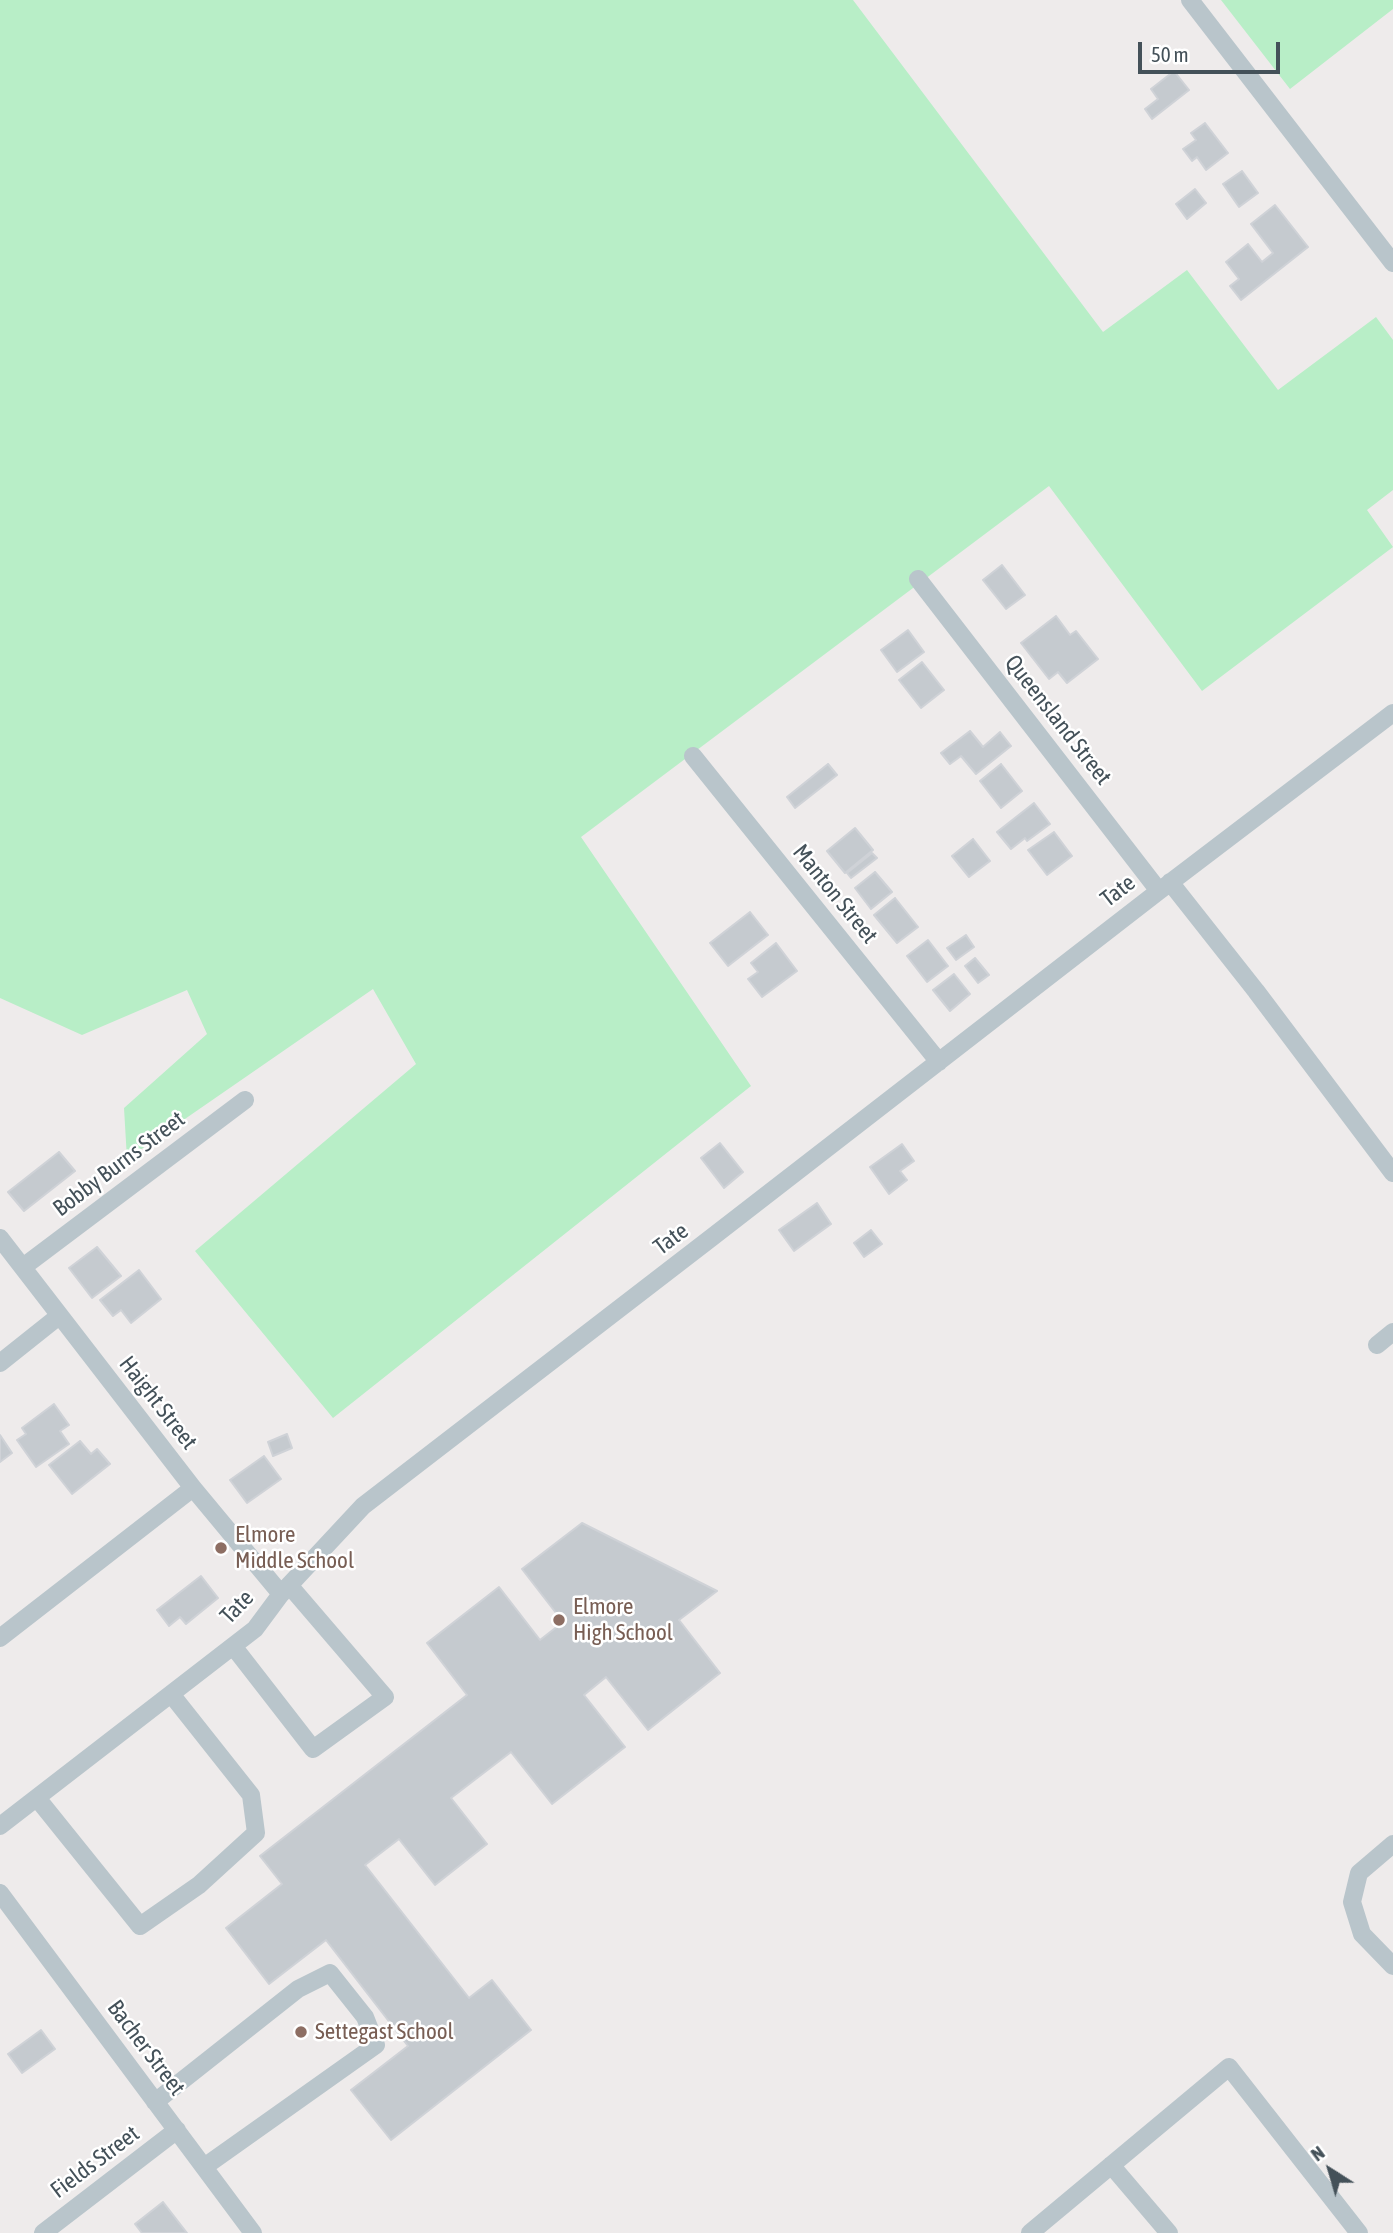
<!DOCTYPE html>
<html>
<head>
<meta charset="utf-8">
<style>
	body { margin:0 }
	#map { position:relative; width:1393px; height:2233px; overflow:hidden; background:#eeebeb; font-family:"Asap Condensed",sans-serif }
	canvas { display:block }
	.north { position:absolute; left:1295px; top:2135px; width:70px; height:70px; -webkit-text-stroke:5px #fff; paint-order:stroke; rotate:323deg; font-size:19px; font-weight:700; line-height:28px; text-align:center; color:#445159 }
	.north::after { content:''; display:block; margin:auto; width:24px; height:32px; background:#445159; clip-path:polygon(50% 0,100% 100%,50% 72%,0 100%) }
	.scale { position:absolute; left:1138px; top:42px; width:142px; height:32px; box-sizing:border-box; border:4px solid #445159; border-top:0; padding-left:9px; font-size:21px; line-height:24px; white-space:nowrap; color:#445159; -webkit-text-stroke:5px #fff; paint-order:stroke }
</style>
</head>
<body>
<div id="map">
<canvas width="1393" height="2233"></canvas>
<div class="north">N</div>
<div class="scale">50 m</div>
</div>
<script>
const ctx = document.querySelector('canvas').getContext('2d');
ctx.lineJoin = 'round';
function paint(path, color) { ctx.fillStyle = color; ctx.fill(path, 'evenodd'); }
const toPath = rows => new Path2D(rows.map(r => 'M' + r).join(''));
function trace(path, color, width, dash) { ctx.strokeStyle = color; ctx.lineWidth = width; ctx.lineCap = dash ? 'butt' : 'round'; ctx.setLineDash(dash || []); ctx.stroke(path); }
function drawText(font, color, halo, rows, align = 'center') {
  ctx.font = font + ' "Asap Condensed",sans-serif'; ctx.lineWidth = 5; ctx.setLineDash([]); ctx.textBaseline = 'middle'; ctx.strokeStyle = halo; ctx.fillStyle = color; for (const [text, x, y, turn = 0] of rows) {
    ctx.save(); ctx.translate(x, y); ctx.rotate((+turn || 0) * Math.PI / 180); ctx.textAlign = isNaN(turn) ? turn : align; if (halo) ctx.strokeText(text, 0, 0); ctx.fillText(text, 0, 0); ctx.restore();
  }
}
paint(toPath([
	[0,0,853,0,1103,332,1187,270,1278,390,1376,317,1393,340,1393,490,1367,510,1393,547,1202,691,1049,486,581,837,751,1086,333,1418,195,1251,416,1064,373,989,127,1159,124,1108,207,1034,187,990,82,1035,0,998],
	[1221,0,1393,0,1393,9,1290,89]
]), '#b8eec7');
const building = toPath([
	[1174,71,1189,90,1152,119,1145,109,1158,99,1151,89,1174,71],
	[1205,123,1228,153,1206,170,1197,157,1192,161,1183,149,1196,140,1191,133,1205,123],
	[1242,171,1258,193,1239,207,1223,184,1242,171],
	[1195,189,1206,203,1187,219,1176,204,1195,189],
	[1275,205,1308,247,1241,300,1230,286,1239,279,1226,262,1248,244,1262,262,1273,253,1251,224,1275,205],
	[1002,565,1025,595,1006,609,983,580,1002,565],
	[1056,616,1070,635,1076,631,1098,659,1067,683,1058,672,1049,679,1021,643,1056,616],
	[908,630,924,652,897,672,881,650,908,630],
	[922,662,944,690,921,708,899,680,922,662],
	[970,731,983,747,1000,732,1011,746,976,774,961,756,950,764,941,753,970,731],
	[828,764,837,775,795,808,787,797,828,764],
	[1001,764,1022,791,1001,808,980,781,1001,764],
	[1034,803,1050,824,1027,841,1025,838,1011,849,997,832,1034,803],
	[855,828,873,850,845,873,827,851,855,828],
	[1054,832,1072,856,1047,875,1028,850,1054,832],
	[973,839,990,861,969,877,952,856,973,839],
	[872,853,877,858,851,878,847,873,872,853],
	[875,872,892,892,871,909,855,888,875,872],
	[895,898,918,927,897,943,874,915,895,898],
	[750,912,768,935,728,966,710,943,750,912],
	[966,935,974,947,956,960,947,948,966,935],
	[928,940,948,966,927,982,907,956,928,940],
	[776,943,797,971,762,997,748,979,758,972,751,963,776,943],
	[975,958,989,975,978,983,965,966,975,958],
	[954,974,970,994,950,1011,933,990,954,974],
	[720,1143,743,1172,724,1188,701,1158,720,1143],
	[902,1144,914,1161,900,1171,907,1180,889,1194,870,1167,902,1144],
	[59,1152,75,1171,24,1211,8,1192,59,1152],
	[817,1203,831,1224,794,1251,779,1230,817,1203],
	[871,1230,882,1244,864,1257,854,1243,871,1230],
	[97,1247,121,1276,92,1298,69,1268,97,1247],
	[139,1270,161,1299,131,1323,121,1310,113,1316,100,1300,139,1270],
	[54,1404,69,1425,60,1431,69,1444,36,1467,17,1440,26,1434,22,1428,54,1404],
	[287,1434,292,1448,273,1456,268,1442,287,1434],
	[0,1435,12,1453,0,1462,0,1435],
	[80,1441,91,1454,97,1449,110,1464,72,1494,49,1465,80,1441],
	[264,1456,281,1479,247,1503,230,1480,264,1456],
	[582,1523,717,1591,679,1620,720,1673,648,1730,606,1677,584,1695,625,1747,552,1804,511,1752,451,1798,487,1844,435,1885,399,1839,365,1865,469,1998,492,1980,531,2030,391,2140,351,2090,408,2046,326,1940,269,1984,226,1928,282,1884,260,1856,467,1695,427,1643,499,1587,540,1640,563,1622,522,1569,582,1523],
	[201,1576,218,1598,186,1624,180,1617,169,1626,157,1610,201,1576],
	[41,2030,55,2049,22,2073,8,2054,41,2030],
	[163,2202,187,2233,142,2233,135,2224,163,2202]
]);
paint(building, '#c5cacf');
trace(building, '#cfd2d7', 2);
trace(toPath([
	[1190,0,1393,263],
	[918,579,1159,891],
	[693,756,939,1062],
	[1170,882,1256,991,1393,1173],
	[0,1238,193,1488,281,1594],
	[23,1267,245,1100],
	[1377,1345,1393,1332],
	[0,1363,59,1316],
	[0,1638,193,1488],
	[233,1646,313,1749,385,1697,289,1585],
	[37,1798,140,1926,199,1885,256,1833,251,1795,171,1694],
	[0,1826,255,1629,281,1594,363,1506,711,1238,1159,891,1393,713],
	[1393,1844,1359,1873,1352,1902,1362,1934,1393,1966],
	[0,1893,253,2233],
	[155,2102,298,1989,330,1973,365,2017,376,2045,204,2167],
	[1111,2165,1169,2233],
	[43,2233,177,2130],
	[1030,2233,1229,2067,1359,2233]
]), '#b9c5cb', 18);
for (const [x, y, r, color] of [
	[221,1548,7,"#8d6e63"],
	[559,1620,7,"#8d6e63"],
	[301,2032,7,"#8d6e63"]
]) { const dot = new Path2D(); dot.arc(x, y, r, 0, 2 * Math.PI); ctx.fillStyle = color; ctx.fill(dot); trace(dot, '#fff', 2.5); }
drawText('23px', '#445159', '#fff', [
	["Queensland Street",1058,720,52],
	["Tate",1118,891,-38],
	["Manton Street",835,894,51],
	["Bobby Burns Street",119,1164,-37],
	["Tate",671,1239,-37],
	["Haight Street",158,1403,52],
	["Tate",237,1607,-46],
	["Bacher Street",146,2048,53],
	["Fields Street",95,2162,-37]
]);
drawText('23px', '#785e54', '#fff', [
	["Elmore",235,1535],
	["Middle School",235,1561],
	["Elmore",573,1607],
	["High School",573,1633],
	["Settegast School",315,2032]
], 'left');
</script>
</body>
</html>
